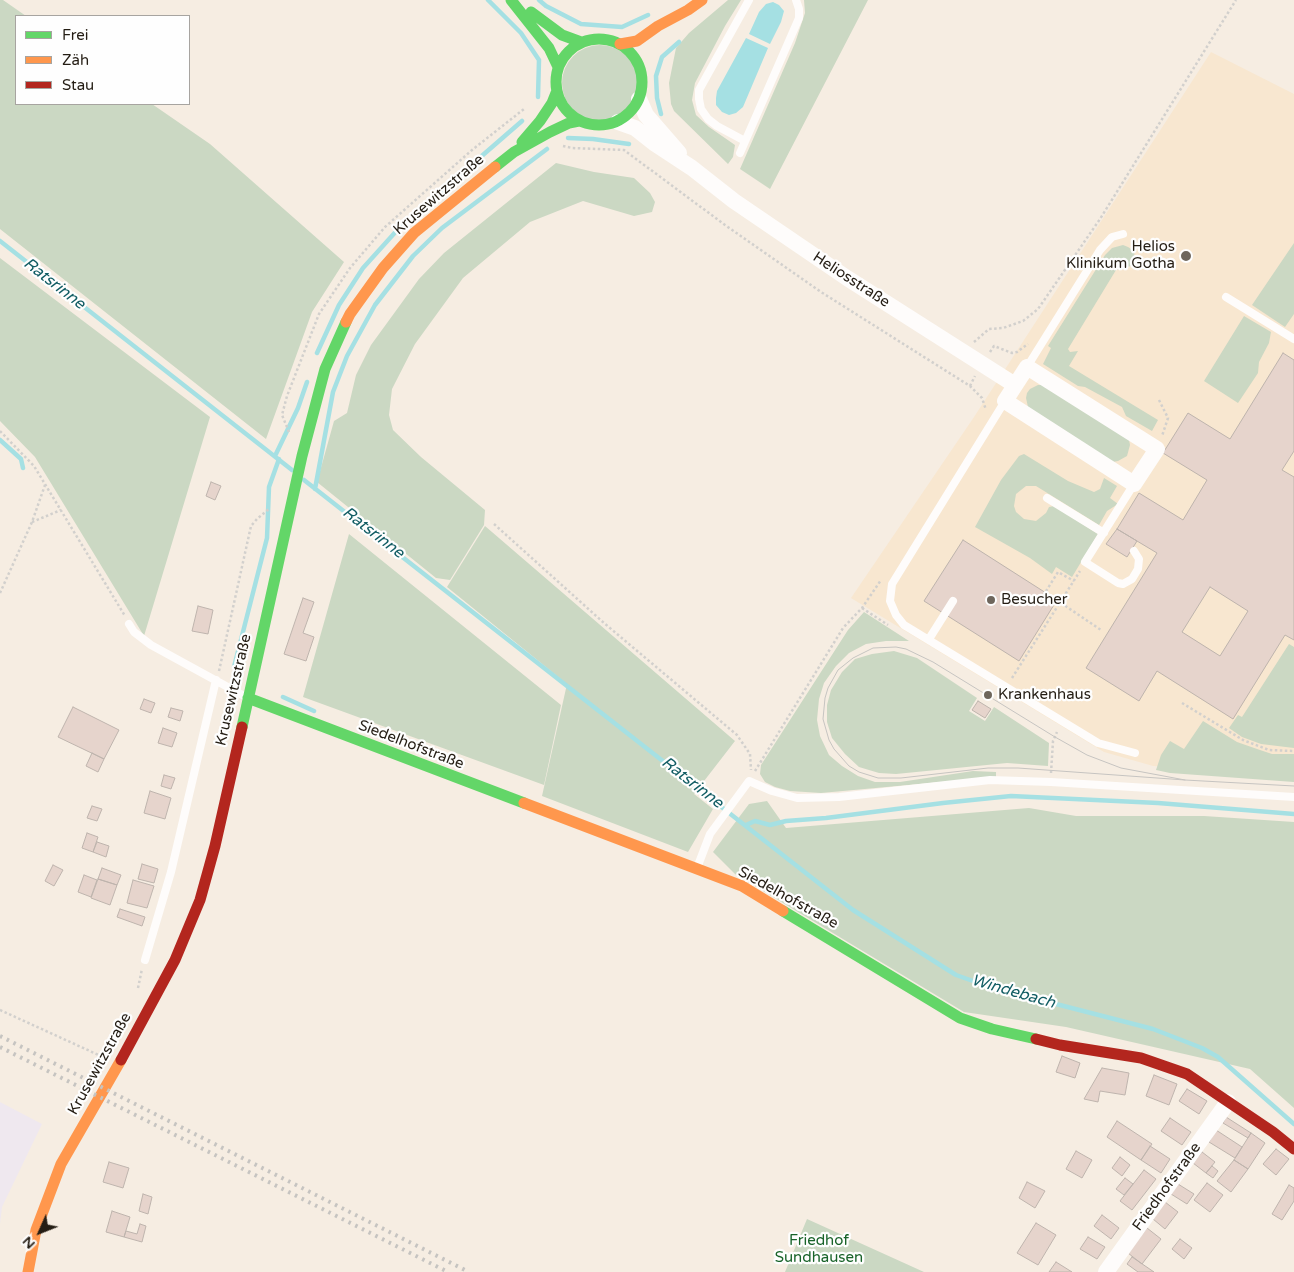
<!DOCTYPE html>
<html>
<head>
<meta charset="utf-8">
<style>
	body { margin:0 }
	#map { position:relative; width:1294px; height:1272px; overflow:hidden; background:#f6ede2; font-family:"Varela Round",sans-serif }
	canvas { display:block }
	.legend { position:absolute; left:15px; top:15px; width:175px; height:90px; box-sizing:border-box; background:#fefefe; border:1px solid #a7a4a0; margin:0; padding:6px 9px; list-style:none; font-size:15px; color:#241d14 }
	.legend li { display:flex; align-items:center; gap:10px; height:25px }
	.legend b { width:25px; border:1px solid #a7a4a0 }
	.north { position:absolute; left:15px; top:1207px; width:50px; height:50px; -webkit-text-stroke:4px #fefefe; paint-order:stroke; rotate:226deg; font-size:14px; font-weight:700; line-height:20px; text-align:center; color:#241d14 }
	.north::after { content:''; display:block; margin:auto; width:18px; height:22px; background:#241d14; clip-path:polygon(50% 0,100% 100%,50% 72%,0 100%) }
</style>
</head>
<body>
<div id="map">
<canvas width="1294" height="1272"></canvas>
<ul class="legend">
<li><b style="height:6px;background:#63d668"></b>Frei</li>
<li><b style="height:6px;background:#ff974d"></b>Zäh</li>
<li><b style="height:6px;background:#b3261e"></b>Stau</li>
</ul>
<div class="north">N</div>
</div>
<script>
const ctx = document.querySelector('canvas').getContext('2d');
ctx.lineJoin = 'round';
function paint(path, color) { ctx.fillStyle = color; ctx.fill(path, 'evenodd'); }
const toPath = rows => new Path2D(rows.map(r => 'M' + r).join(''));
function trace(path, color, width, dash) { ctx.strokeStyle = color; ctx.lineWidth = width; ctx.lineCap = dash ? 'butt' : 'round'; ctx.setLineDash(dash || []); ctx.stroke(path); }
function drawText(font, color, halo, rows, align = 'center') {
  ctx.font = font + ' "Varela Round",sans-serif'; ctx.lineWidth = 4.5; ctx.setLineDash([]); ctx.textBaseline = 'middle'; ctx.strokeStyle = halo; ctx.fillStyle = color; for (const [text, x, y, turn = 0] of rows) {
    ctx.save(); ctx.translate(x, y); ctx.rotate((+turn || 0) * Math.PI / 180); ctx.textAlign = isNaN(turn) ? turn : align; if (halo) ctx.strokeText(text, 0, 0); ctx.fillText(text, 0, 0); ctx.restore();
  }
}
paint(toPath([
	[0,1102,42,1124,2,1207,0,1224]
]), '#efe8ef');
paint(toPath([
	[1211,52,1294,94,1294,777,1153,766,1104,752,851,598,974,417]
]), '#f8e7d0');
paint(toPath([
	[0,0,3,0,26,16,16,16,16,104,152,104,210,144,344,262,312,312,266,439,0,229],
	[728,0,741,0,725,26,695,83,692,100,696,115,709,127,735,145,733,157,728,164,674,111,671,104,669,83,676,48,689,33],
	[804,0,868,0,770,189,740,169,795,43,805,13],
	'562 83a38 38 0 1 1 76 0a38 38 0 1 1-76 0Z',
	[556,163,594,172,634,178,650,193,655,202,652,212,634,216,583,201,530,222,463,278,415,344,392,389,389,415,393,430,421,457,485,510,484,525,450,580,436,578,317,482,334,421,347,413,356,375,371,345,419,279,444,253],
	[1294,243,1294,314,1285,327,1252,305],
	[1123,245,1128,247,1134,251,1135,260,1131,266,1116,270,1068,349,1070,352,1078,351,1069,366,1158,420,1152,431,1126,416,1122,407,1085,387,1078,386,1043,364,1051,348,1048,346,1105,255,1112,248],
	[0,258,210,417,144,636,35,457,0,421],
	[1244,316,1271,332,1269,343,1259,362,1258,373,1238,403,1204,381],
	[1038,385,1043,385,1129,440,1130,445,1127,456,1118,461,1113,462,1028,407,1026,398,1027,393,1030,389],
	[1024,454,1068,481,1094,492,1100,489,1104,478,1117,486,1110,498,1118,504,1107,511,1099,525,1036,486,1026,486,1016,494,1014,506,1016,512,1024,519,1036,521,1046,513,1049,507,1054,506,1098,534,1072,577,1056,567,1052,574,1030,558,975,527,1001,480,1019,456],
	[485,526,735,741,694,794,713,809,688,852,542,796,567,684,447,587],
	[349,534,561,705,544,785,303,697],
	[864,612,909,641,886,641,866,644,849,653,836,666,824,683,819,699,817,720,820,736,829,755,842,766,858,776,875,782,900,782,973,771,996,772,996,777,821,793,790,791,775,787,765,782,760,774,761,765,848,630],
	[1289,644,1294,647,1294,748,1261,744,1242,737,1229,728,1238,715,1242,717],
	[894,651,917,658,977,698,969,711,985,721,994,707,1049,743,1048,766,1007,763,896,774,879,773,859,767,845,754,832,738,827,722,827,705,831,690,842,672,855,659,872,654],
	[1203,721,1237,742,1260,750,1272,754,1294,754,1294,782,1170,773,1156,770,1161,755,1170,741,1184,749],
	[767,801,786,828,1029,808,1076,816,1204,816,1294,822,1294,1108,1250,1069,1066,1027,964,1012,735,874,713,852,749,804],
	[807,1219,924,1272,785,1272]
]), '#cbd8c3');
paint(toPath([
	[773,2,779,5,784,11,781,22,770,44,749,34,759,12,766,4],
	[746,38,768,48,743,107,736,113,729,115,722,112,716,105,716,98,717,91]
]), '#a5e0e3');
trace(toPath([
	[488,0,521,33,539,60,538,97],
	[539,0,546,6,581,24,622,27,648,15],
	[661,114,657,98,656,76,662,57,679,42],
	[568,138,593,139,629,144],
	[0,241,292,470],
	[317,353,339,305,363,268,400,227,522,121],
	[0,440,21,459,23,468],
	[275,456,298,408,307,382],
	[304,480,853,910,956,975,990,987,1153,1029,1202,1048,1218,1057,1294,1124],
	[315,489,333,392,347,356,375,305,413,256,442,228,547,149],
	[234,667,267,538,269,487,279,459],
	[283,697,314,711],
	[746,825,755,821,770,825,786,821,826,818,943,803,1011,796,1158,803,1294,814]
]), '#a5e0e3', 4.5);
const building = toPath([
	[1283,353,1294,360,1294,451,1282,470,1294,477,1294,640,1285,635,1233,719,1157,671,1139,701,1086,668,1157,553,1117,529,1139,493,1183,520,1207,480,1163,453,1188,413,1230,439,1283,353],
	[1210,587,1248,611,1220,656,1182,632,1210,587],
	[211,482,221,486,215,500,206,496,211,482],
	[1117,529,1137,541,1127,557,1106,544,1117,529],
	[963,540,1057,600,1019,661,924,601,963,540],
	[303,598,314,602,303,633,314,637,306,661,284,654,303,598],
	[198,606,213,610,208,634,192,631,198,606],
	[144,699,155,703,151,713,140,709,144,699],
	[978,701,991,709,985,718,972,710,978,701],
	[73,707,119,730,104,759,58,737,73,707],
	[171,708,183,711,180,721,168,717,171,708],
	[163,728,177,733,172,747,158,743,163,728],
	[92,753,104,759,98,772,86,766,92,753],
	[164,775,175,778,171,789,161,786,164,775],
	[150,791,171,798,165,819,144,813,150,791],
	[92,806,102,809,97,821,87,818,92,806],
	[87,833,98,837,93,852,82,848,87,833],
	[97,842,109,846,106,857,93,852,97,842],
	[142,864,158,869,154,883,138,879,142,864],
	[53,865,63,870,54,886,45,881,53,865],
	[102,868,121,875,117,885,98,879,102,868],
	[84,875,97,880,91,897,78,892,84,875],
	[98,879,117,885,110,905,91,898,98,879],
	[133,880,154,886,147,908,127,903,133,880],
	[120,909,145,917,142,926,117,917,120,909],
	[1062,1056,1080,1063,1075,1078,1056,1072,1062,1056],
	[1102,1068,1129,1073,1125,1095,1100,1091,1098,1102,1084,1099,1102,1068],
	[1154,1075,1177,1084,1169,1105,1146,1096,1154,1075],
	[1187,1089,1207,1101,1199,1114,1179,1101,1187,1089],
	[1226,1117,1251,1133,1248,1138,1223,1123,1226,1117],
	[1170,1118,1191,1132,1182,1145,1161,1131,1170,1118],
	[1117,1121,1152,1144,1141,1160,1107,1137,1117,1121],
	[1216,1130,1242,1147,1235,1158,1209,1142,1216,1130],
	[1251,1133,1265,1143,1248,1169,1234,1160,1251,1133],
	[1150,1146,1170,1159,1161,1173,1141,1160,1150,1146],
	[1276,1149,1289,1159,1276,1175,1263,1164,1276,1149],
	[1076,1151,1092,1160,1082,1178,1066,1169,1076,1151],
	[1202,1152,1215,1162,1206,1173,1193,1163,1202,1152],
	[1120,1157,1130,1165,1122,1176,1112,1168,1120,1157],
	[1234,1160,1248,1169,1231,1192,1217,1181,1234,1160],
	[109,1162,129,1168,123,1188,103,1182,109,1162],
	[1212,1166,1218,1171,1213,1178,1206,1173,1212,1166],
	[1144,1170,1156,1179,1132,1210,1120,1201,1144,1170],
	[1125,1178,1133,1184,1124,1195,1116,1189,1125,1178],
	[1027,1182,1045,1191,1035,1208,1019,1198,1027,1182],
	[1207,1183,1223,1195,1210,1212,1194,1200,1207,1183],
	[1178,1184,1194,1194,1187,1204,1171,1194,1178,1184],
	[1289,1185,1294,1188,1294,1201,1282,1220,1272,1214,1289,1185],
	[143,1194,152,1197,148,1214,139,1211,143,1194],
	[1165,1202,1178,1212,1165,1229,1153,1219,1165,1202],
	[112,1211,130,1217,124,1237,106,1232,112,1211],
	[1102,1215,1119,1228,1111,1239,1094,1226,1102,1215],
	[1036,1223,1056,1235,1038,1265,1017,1253,1036,1223],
	[140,1224,146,1226,142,1242,124,1237,126,1231,137,1234,140,1224],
	[1147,1228,1161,1239,1142,1264,1128,1253,1147,1228],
	[1088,1237,1105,1247,1097,1259,1080,1249,1088,1237],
	[1180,1239,1192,1248,1184,1259,1172,1249,1180,1239],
	[1132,1257,1154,1272,1138,1272,1127,1264,1132,1257],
	[1056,1262,1072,1272,1049,1272,1056,1262]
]);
paint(building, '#e6d4cc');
trace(building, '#beb4ad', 1);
trace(toPath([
	[563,146,572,148,624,150,725,225,821,292,970,386,982,398,986,410],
	[974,342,989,329,1003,328,1023,321,1038,309,1100,219,1236,0],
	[990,352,994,346,1012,353,1017,352,1028,344],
	[970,386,975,376],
	[1159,400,1168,418,1162,436],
	[0,431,34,466,125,616],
	[289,432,282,415,287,396,319,314,350,268,385,227,472,150,524,109],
	[32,522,61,510],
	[494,524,604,623,737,735,750,754,751,770],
	[0,593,32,522,45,485],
	[1061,603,1101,630],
	[1038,604,1058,572,1074,581],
	[862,608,888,625],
	[219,671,251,526,257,519,270,508],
	[1012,678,1080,571],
	[1182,703,1243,740,1269,750,1294,751],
	[755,771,843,628,862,608,881,580],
	[1051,773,1053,741,1057,732],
	[138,988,142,969],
	[0,1010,103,1057]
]), '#d2d0cd', 2.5, [2.5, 2.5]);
trace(toPath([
	[745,141,717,126,708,119,701,109,699,99,699,90,749,0],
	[740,153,799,18,799,9,796,0],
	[1226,297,1294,339],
	[1027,367,1100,250,1112,237,1123,234],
	[1005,401,892,584,890,601,896,615,904,625,1098,743,1135,753],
	[1047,498,1104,533],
	[1134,551,1139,559,1138,569,1132,579,1123,584,1118,583,1085,562,1134,484],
	[129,624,134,632,151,645,246,697],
	[929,639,953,601],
	[697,868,710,834,749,781,772,791,797,798,839,797,990,780,1051,782,1294,797],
	[145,960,171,872,216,680]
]), '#fefcfb', 8);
trace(toPath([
	[639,99,646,115,679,153],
	[618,122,635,128,654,143,692,168,734,201,847,278,1015,385],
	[1027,367,1157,449,1134,484,1005,401,1027,367],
	[1106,1272,1228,1102]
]), '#fefcfb', 16);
trace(toPath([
	[511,0,549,48,558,67],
	[531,12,562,35,581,42],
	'556 82a43 43 0 1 1 86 0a43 43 0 1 1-86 0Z',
	[522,142,540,121,552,103,556,93],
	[495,167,514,152,550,132,569,123,579,121],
	[248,698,524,803],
	[242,727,302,456,325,369,346,322],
	[783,911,960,1018,992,1029,1036,1039]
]), '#63d668', 11);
trace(toPath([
	[620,44,637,41,658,26,688,10,702,0],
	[346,322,350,314,383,268,414,233,495,167],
	[524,803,742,886,783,911],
	[28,1272,36,1230,61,1164,121,1060]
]), '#ff974d', 11);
trace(toPath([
	[1036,1039,1060,1045,1141,1058,1187,1074,1273,1132,1294,1149],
	[121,1060,175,960,200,900,215,846,242,727]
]), '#b3261e', 11);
trace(toPath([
	[1185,780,1121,768,1087,755,1055,737,933,662,906,649,896,647,873,648,853,658,838,670,828,688,825,698,823,719,829,740,834,749,849,766,859,772,878,778,901,778,988,768,1018,768,1185,780,1294,786]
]), '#c6c4c1', 1);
trace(toPath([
	[0,1036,469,1272],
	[0,1047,448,1272]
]), '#c6c4c1', 4, [2.5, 5]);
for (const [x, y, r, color] of [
	[1186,256,6,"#6e665c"],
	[991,600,5,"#6e665c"],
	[988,695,5,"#6e665c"]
]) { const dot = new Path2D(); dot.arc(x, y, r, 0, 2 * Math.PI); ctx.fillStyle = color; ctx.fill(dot); trace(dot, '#fefefe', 2); }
drawText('15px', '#241d14', '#fefefe', [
	["Krusewitzstraße",439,195,-41],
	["Heliosstraße",851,280,33],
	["Krusewitzstraße",234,690,-77],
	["Siedelhofstraße",411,745,21],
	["Siedelhofstraße",788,898,29],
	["Krusewitzstraße",100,1064,-61],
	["Friedhofstraße",1167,1187,-54]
]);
drawText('15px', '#241d14', '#fefefe', [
	["Helios",1175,247,"right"],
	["Klinikum Gotha",1175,264,"right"],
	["Besucher",1001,600],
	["Krankenhaus",998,695]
], 'left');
drawText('15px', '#186329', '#fefefe', [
	["Friedhof",819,1241],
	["Sundhausen",819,1258]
]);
drawText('italic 16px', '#125d64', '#fefefe', [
	["Ratsrinne",54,284,38],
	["Ratsrinne",373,533,38],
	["Ratsrinne",692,783,38],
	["Windebach",1013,992,16]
]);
</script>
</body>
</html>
